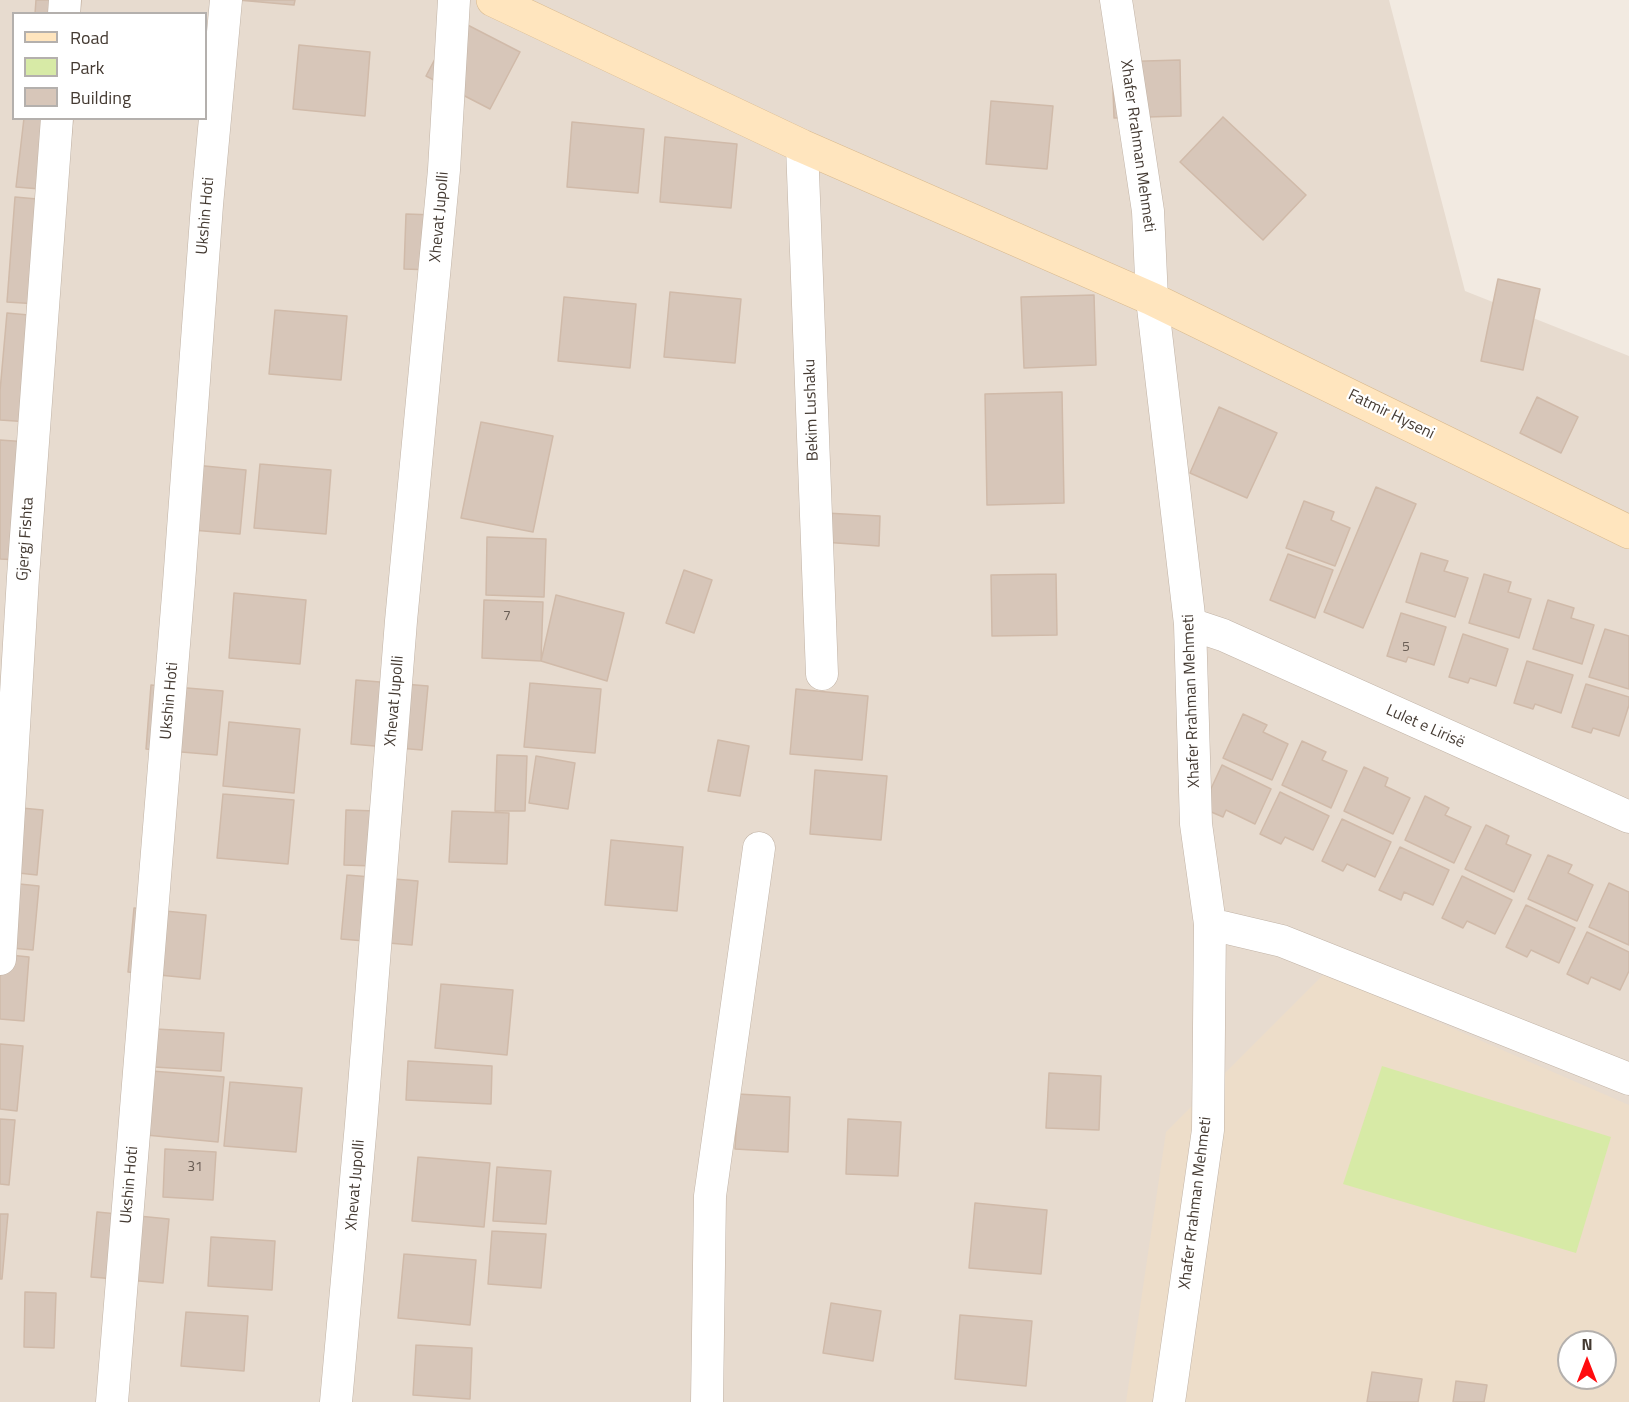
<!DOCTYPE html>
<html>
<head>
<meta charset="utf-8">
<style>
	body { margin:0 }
	#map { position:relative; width:1629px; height:1402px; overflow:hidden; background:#f2eae1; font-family:"Titillium Web",sans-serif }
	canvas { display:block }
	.legend { position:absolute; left:12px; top:12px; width:195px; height:108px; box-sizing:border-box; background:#fff; border:2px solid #b4b0ad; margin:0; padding:8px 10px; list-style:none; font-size:18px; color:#443a32 }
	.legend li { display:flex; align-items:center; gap:12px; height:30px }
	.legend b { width:30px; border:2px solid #b4b0ad }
	.north { position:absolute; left:1557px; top:1330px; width:60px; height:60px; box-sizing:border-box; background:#fff; border:2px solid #b4b0ad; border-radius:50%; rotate:0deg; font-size:16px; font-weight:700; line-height:24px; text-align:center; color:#443a32 }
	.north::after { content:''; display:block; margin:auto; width:21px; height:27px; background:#ff0b0e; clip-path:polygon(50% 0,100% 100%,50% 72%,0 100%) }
</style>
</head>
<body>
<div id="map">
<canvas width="1629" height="1402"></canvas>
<ul class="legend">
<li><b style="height:8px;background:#ffe5be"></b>Road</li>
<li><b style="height:16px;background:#d7eaa6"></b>Park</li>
<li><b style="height:16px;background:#d7c6b9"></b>Building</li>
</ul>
<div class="north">N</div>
</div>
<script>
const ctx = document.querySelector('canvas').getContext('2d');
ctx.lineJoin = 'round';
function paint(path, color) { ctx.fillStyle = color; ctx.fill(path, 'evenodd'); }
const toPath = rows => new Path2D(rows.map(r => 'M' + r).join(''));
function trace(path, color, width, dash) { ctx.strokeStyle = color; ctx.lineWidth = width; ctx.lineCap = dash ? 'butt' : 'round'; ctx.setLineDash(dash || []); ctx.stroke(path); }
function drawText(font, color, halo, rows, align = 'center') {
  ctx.font = font + ' "Titillium Web",sans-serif'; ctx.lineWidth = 4.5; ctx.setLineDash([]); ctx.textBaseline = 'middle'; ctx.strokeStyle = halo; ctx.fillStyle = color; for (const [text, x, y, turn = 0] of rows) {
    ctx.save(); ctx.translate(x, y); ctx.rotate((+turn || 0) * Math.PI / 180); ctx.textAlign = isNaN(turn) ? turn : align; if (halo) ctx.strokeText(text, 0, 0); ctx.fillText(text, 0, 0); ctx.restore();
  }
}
paint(toPath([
	[0,0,1389,0,1465,291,1629,356,1629,1402,0,1402],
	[14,14,206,14,206,118,14,118],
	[1569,1342,1605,1342,1605,1378,1569,1378]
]), '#e7dbcf');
paint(toPath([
	[1325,973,1629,1105,1629,1402,1126,1402,1166,1132],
	[1569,1342,1605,1342,1605,1378,1569,1378]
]), '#edddc9');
paint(toPath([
	[1382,1066,1611,1137,1576,1253,1343,1184]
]), '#d7eaa6');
const building = toPath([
	[36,0,81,0,80,14,35,14,36,0],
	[238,0,295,0,294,5,238,0],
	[456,19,520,52,490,109,426,76,456,19],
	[299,45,370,52,365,116,293,109,299,45],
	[1180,60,1181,116,1114,118,1112,62,1180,60],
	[991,101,1053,106,1047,169,986,164,991,101],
	[1223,117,1306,195,1263,240,1180,162,1223,117],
	[24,118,73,118,70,150,52,190,16,187,24,118],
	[572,122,644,129,638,193,567,187,572,122],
	[665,137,737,144,731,208,660,202,665,137],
	[15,197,59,201,38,304,7,302,15,197],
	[406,214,436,215,434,270,404,269,406,214],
	[1498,279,1540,289,1523,370,1481,361,1498,279],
	[670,292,741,299,735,363,664,357,670,292],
	[1094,295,1096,365,1024,368,1021,297,1094,295],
	[564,297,636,304,630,368,558,361,564,297],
	[275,310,347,316,341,380,269,374,275,310],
	[7,313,50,317,30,422,0,420,0,391,7,313],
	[1062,392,1064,503,987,505,985,394,1062,392],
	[1537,397,1578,417,1561,453,1520,433,1537,397],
	[1219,407,1277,433,1247,498,1190,473,1219,407],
	[481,422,553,436,533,532,461,518,481,422],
	[0,440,42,443,20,560,0,559,0,440],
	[174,463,246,470,240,534,168,528,174,463],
	[260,464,331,470,326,534,254,528,260,464],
	[1376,487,1416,504,1363,628,1324,612,1376,487],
	[1304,501,1334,512,1331,520,1350,528,1335,566,1286,548,1304,501],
	[826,513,880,516,879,546,823,542,826,513],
	[487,537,546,539,544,597,486,595,487,537],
	[1421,553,1448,561,1444,571,1468,578,1455,617,1406,602,1421,553],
	[1288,554,1333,570,1315,618,1270,600,1288,554],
	[684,570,712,580,694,633,666,623,684,570],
	[1056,574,1057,635,992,636,991,575,1056,574],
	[1484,574,1511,582,1508,592,1531,599,1519,638,1469,623,1484,574],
	[234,593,306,600,300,664,229,658,234,593],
	[556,595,624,613,607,681,541,661,556,595],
	[484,600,543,602,541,661,482,658,484,600],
	[1548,600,1574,608,1571,618,1594,625,1582,664,1533,649,1548,600],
	[1401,613,1446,627,1434,665,1408,657,1406,662,1387,656,1401,613],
	[1605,629,1629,636,1629,689,1589,677,1605,629],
	[1463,634,1508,649,1496,686,1470,678,1468,683,1449,677,1463,634],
	[1527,661,1573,675,1561,713,1535,704,1533,709,1514,703,1527,661],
	[356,680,428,686,422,750,351,744,356,680],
	[530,683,601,689,595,753,524,747,530,683],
	[1586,684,1629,697,1629,705,1619,736,1593,728,1591,733,1572,727,1586,684],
	[151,685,223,691,217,755,146,749,151,685],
	[796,689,868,696,862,760,790,754,796,689],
	[1243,714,1267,725,1263,732,1288,744,1272,780,1223,758,1243,714],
	[229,722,300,729,294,793,223,786,229,722],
	[718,740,749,746,740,796,708,791,718,740],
	[1302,741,1326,752,1322,760,1347,771,1331,808,1282,785,1302,741],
	[497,755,527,756,525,811,495,811,497,755],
	[536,756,575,763,568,809,529,803,536,756],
	[1222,765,1271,789,1255,824,1226,810,1223,817,1202,808,1222,765],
	[1364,767,1388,778,1385,786,1410,798,1393,834,1344,811,1364,767],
	[815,770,887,776,881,840,810,834,815,770],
	[1280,792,1329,816,1313,850,1285,837,1281,844,1260,834,1280,792],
	[223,794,294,800,288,864,217,858,223,794],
	[1425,796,1449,808,1445,815,1471,827,1454,863,1405,840,1425,796],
	[0,806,43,810,37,875,0,871,0,806],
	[346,810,376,811,374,866,344,865,346,810],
	[452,811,509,813,507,864,449,862,452,811],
	[1342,819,1391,842,1375,877,1347,864,1343,871,1322,861,1342,819],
	[1486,825,1509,836,1506,844,1531,855,1514,892,1465,869,1486,825],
	[611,840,683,847,677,911,605,905,611,840],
	[1400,847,1449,870,1433,905,1404,892,1401,900,1379,890,1400,847],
	[1548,855,1572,865,1568,873,1593,885,1577,921,1528,899,1548,855],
	[347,875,418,881,412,945,341,939,347,875],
	[1462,876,1512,900,1495,934,1467,921,1463,928,1442,918,1462,876],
	[0,882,39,886,33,950,0,947,0,882],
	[1609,883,1629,892,1629,945,1589,927,1609,883],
	[1526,905,1575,928,1559,963,1531,950,1527,957,1506,947,1526,905],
	[134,908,206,915,200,979,128,972,134,908],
	[1587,932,1629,952,1629,971,1620,990,1591,977,1588,984,1567,974,1587,932],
	[0,954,29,957,24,1021,0,1019,0,954],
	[441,984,513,990,507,1055,435,1048,441,984],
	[139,1028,224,1033,221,1071,137,1066,139,1028],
	[0,1044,23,1046,17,1111,0,1109,0,1044],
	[408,1061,492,1066,491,1104,406,1100,408,1061],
	[152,1071,224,1077,218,1142,146,1135,152,1071],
	[1049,1073,1101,1076,1099,1130,1046,1128,1049,1073],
	[230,1082,302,1088,296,1152,224,1146,230,1082],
	[738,1094,790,1097,788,1152,735,1149,738,1094],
	[0,1119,15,1120,9,1185,0,1184,0,1119],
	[848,1119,901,1122,898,1176,846,1174,848,1119],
	[165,1149,216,1152,213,1200,163,1197,165,1149],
	[418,1157,490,1163,484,1227,412,1221,418,1157],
	[497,1167,551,1171,546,1224,493,1221,497,1167],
	[975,1203,1047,1210,1041,1274,969,1268,975,1203],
	[97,1212,169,1219,163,1283,91,1277,97,1212],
	[0,1214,8,1214,2,1279,0,1279,0,1214],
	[492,1231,546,1234,541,1288,488,1284,492,1231],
	[211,1237,275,1241,272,1290,208,1286,211,1237],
	[404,1254,476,1260,470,1325,398,1318,404,1254],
	[25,1292,56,1293,54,1348,24,1347,25,1292],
	[831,1303,881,1311,873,1361,823,1353,831,1303],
	[186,1312,248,1316,244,1371,181,1366,186,1312],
	[960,1315,1032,1321,1026,1386,955,1379,960,1315],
	[416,1345,472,1348,470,1399,413,1395,416,1345],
	[1372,1372,1422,1379,1418,1402,1367,1402,1372,1372],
	[1456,1381,1487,1385,1484,1402,1453,1402,1456,1381]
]);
paint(building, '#d7c6b9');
trace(building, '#d0baa9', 1.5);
const street = toPath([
	[1116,0,1148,211,1152,299,1190,624,1196,824,1210,924,1208,1130,1169,1402],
	[64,14,65,0],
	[802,146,822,674],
	[1190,624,1223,635,1629,817],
	[1210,924,1282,941,1629,1079],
	[0,959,23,577,57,118],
	[112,1402,179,583,207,205,226,0],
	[336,1402,361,1124,401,621,444,170,454,0],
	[707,1402,710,1196,759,848]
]);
const secondary = toPath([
	[493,0,802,146,1152,299,1629,532]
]);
trace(street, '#c1b3a6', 33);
trace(secondary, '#d9ba8f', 34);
trace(street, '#fff', 32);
trace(secondary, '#ffe5be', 33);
drawText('14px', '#695d54', null, [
	["7",507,617],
	["5",1406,648],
	["31",195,1168]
]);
drawText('16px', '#443a32', '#fff', [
	["Xhafer Rrahman Mehmeti",1137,146,82],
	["Ukshin Hoti",206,216,-85],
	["Xhevat Jupolli",440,217,-85],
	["Bekim Lushaku",812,410,-92],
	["Fatmir Hyseni",1391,415,26],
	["Gjergj Fishta",26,539,-86],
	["Ukshin Hoti",170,701,-85],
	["Xhevat Jupolli",395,701,-85],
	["Xhafer Rrahman Mehmeti",1192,701,-92],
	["Lulet e Lirisë",1425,727,24],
	["Ukshin Hoti",130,1185,-85],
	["Xhevat Jupolli",356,1185,-85],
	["Xhafer Rrahman Mehmeti",1196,1203,-83]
]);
</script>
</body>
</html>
